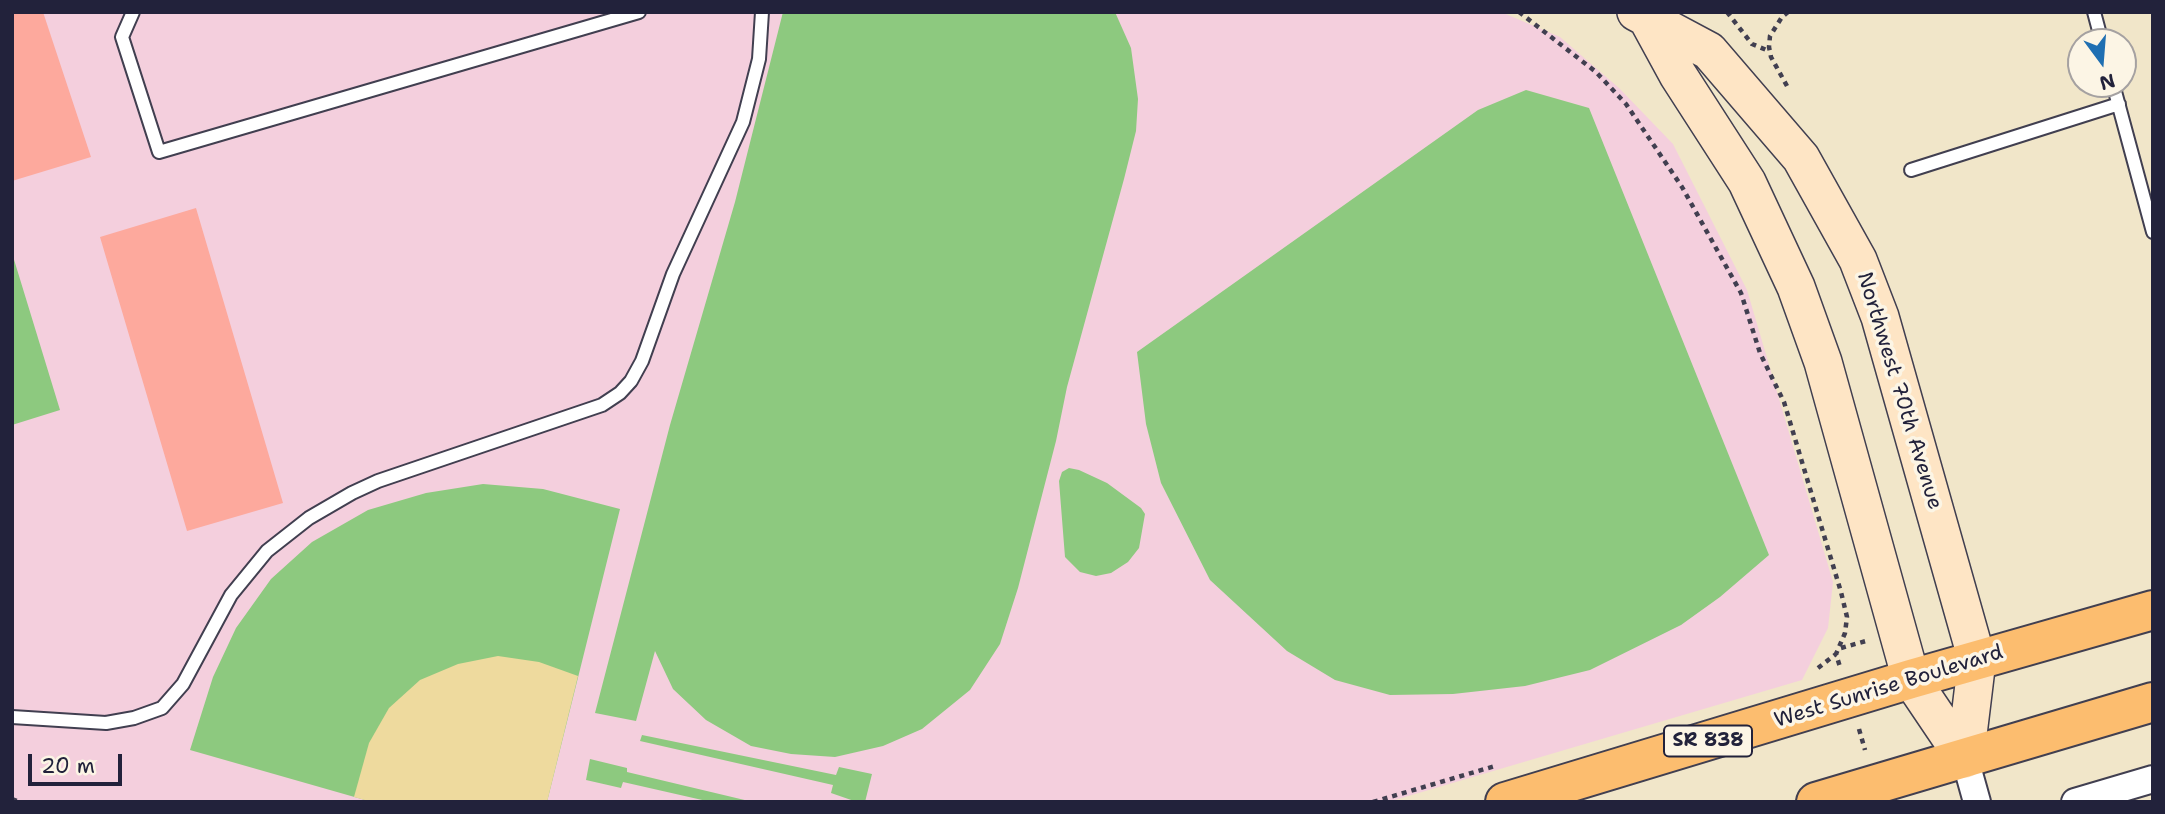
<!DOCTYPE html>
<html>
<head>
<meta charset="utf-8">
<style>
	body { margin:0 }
	#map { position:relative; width:2165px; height:814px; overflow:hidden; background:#f1e6c9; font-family:"Shantell Sans",sans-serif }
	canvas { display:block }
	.frame { position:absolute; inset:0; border:14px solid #22223b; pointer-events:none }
	.north { position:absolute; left:2067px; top:28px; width:70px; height:70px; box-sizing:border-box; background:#fcf5e5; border:2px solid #a5a1a1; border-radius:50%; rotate:164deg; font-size:19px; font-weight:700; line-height:28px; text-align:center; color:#22223b }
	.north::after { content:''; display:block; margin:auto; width:24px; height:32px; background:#1f6fb2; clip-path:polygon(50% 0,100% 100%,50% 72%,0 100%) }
	.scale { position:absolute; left:28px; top:754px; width:94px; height:32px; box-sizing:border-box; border:4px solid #22223b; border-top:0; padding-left:9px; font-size:21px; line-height:24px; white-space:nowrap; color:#22223b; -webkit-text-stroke:5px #fcf5e5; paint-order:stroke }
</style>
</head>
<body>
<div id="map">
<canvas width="2165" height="814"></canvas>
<div class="frame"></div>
<div class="north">N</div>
<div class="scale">20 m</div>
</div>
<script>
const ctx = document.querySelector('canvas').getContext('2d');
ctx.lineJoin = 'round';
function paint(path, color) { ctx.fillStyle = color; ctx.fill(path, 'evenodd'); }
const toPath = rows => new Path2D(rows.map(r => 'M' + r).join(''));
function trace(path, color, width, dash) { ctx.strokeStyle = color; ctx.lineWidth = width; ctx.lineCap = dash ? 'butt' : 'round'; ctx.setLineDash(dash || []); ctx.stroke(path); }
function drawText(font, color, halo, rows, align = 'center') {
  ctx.font = font + ' "Shantell Sans",sans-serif'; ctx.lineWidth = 7; ctx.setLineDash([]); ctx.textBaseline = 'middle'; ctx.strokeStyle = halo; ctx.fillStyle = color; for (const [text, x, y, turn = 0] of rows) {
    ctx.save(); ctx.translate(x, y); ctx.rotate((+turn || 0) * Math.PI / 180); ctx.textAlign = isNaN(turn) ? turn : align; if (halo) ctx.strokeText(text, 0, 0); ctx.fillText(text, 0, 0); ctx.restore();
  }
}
paint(toPath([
	[12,12,1501,12,1560,37,1619,88,1673,144,1747,290,1833,582,1828,628,1802,680,1388,802,12,802]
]), '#f4cfdd');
paint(toPath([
	[783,12,1115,12,1131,48,1138,99,1136,131,1124,179,1067,387,1056,441,1018,588,1000,644,970,690,922,729,883,746,835,757,791,754,751,746,706,720,673,689,655,651,636,721,595,713,670,425,735,202],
	[1526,90,1589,108,1769,555,1720,597,1681,625,1590,670,1525,686,1453,694,1390,695,1335,680,1287,651,1210,580,1161,483,1146,424,1137,352,1478,110],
	[12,253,60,410,12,425],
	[1069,468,1079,470,1107,483,1141,508,1145,514,1139,548,1128,562,1111,573,1096,576,1080,572,1065,557,1059,481,1062,472],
	[483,484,543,489,620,509,547,802,372,802,190,750,213,677,236,628,271,579,312,542,368,510,426,493],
	[642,735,836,775,839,767,872,774,865,802,857,802,831,793,833,785,640,741],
	[590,759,627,768,627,772,753,802,711,802,623,782,621,788,586,780]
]), '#8dc97f');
paint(toPath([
	[498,656,539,662,578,676,547,802,372,802,354,797,369,743,389,708,420,680,458,664]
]), '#eeda9e');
paint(toPath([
	[12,12,43,12,91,157,12,181],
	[196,208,283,503,187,531,100,237]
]), '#fda99d');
const lane = toPath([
	[133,12,122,37,159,152,639,12],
	[2094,12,2102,42],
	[2113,84,2153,232],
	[1911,170,2119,104],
	[12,717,106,723,134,718,162,708,183,684,231,595,267,551,309,518,352,493,378,481,602,405,620,393,631,381,642,361,673,274,743,122,759,59,762,12]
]);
const street = toPath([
	[1965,759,1977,802],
	[2075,802,2153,779]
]);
const secondary = toPath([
	[1636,12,1709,51,1801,158,1858,260,1880,317,1977,660,1965,759],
	[1648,20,1678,75,1747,182,1796,287,1823,362,1911,679,1965,759]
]);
const highway = toPath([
	[1505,802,1911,679,2153,610],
	[1816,802,2153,702]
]);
trace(lane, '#413f50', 16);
trace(street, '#413f50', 30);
trace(secondary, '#413f50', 40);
trace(highway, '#413f50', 42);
trace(toPath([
	[1519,12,1596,72,1626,104,1682,187,1741,293,1760,353,1784,402,1841,592,1847,617,1845,633,1836,654,1840,667],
	[1727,12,1752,44,1769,51],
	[1787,86,1771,57,1769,47,1770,36,1782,17,1788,12],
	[1841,648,1866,641],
	[1818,668,1836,654],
	[1859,729,1865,750],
	[12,799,20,802],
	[1373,802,1495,766]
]), '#413f50', 4.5, [5, 5]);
trace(lane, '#fff', 12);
trace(street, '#fff', 26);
trace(secondary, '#fee5c5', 37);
trace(highway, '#fcbd6f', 38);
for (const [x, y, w] of [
	[1708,741,88]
]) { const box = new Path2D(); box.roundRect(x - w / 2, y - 15.5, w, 31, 5); ctx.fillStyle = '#fcf5e5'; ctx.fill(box); trace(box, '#22223b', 2); }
drawText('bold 19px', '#22223b', null, [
	["SR 838",1708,741]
]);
drawText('21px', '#22223b', '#fcf5e5', [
	["Northwest 70th Avenue",1899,391,73],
	["West Sunrise Boulevard",1889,687,-17]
]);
</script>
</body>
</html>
